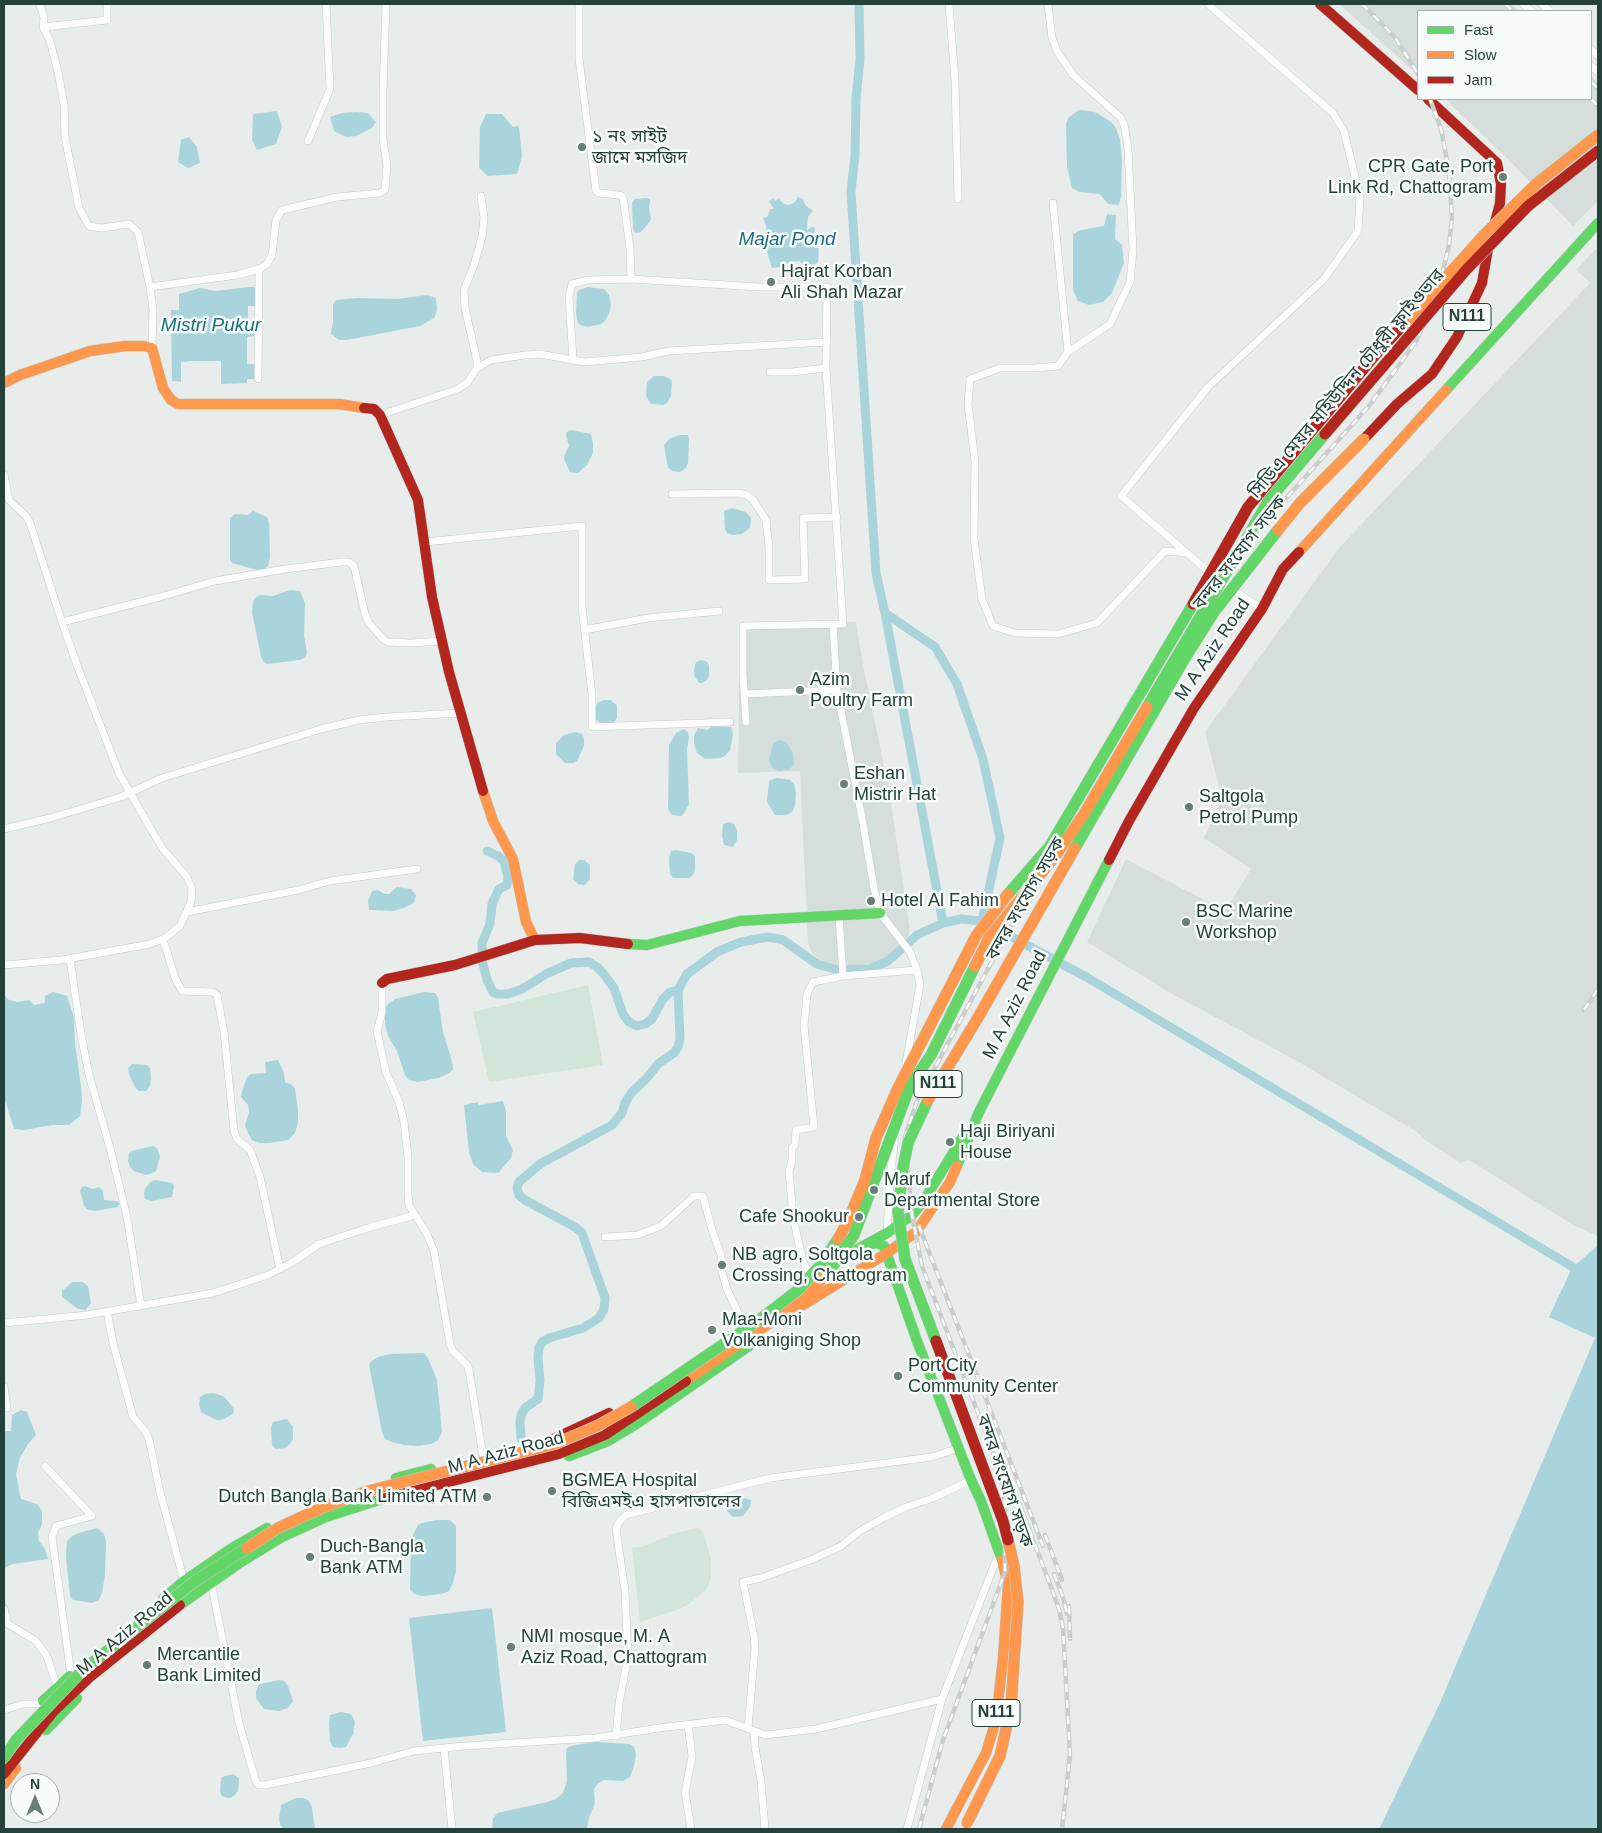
<!DOCTYPE html>
<html>
<head>
<meta charset="utf-8">
<style>
	body { margin:0 }
	#map { position:relative; width:1602px; height:1833px; overflow:hidden; background:#e8edeb; font-family:Helvetica,sans-serif }
	canvas { display:block }
	.frame { position:absolute; inset:0; border:5px solid #24423a; pointer-events:none }
	.legend { position:absolute; left:1417px; top:10px; width:175px; height:90px; box-sizing:border-box; background:#f7fbf9; border:1px solid #a3b1ad; margin:0; padding:6px 9px; list-style:none; font-size:15px; color:#24423a }
	.legend li { display:flex; align-items:center; gap:10px; height:25px }
	.legend b { width:25px; border:1px solid #a3b1ad }
	.north { position:absolute; left:10px; top:1773px; width:50px; height:50px; box-sizing:border-box; background:#f7fbf9; border:1px solid #a3b1ad; border-radius:50%; rotate:0deg; font-size:14px; font-weight:700; line-height:20px; text-align:center; color:#24423a }
	.north::after { content:''; display:block; margin:auto; width:18px; height:22px; background:#697e78; clip-path:polygon(50% 0,100% 100%,50% 72%,0 100%) }
</style>
</head>
<body>
<div id="map">
<canvas width="1602" height="1833"></canvas>
<div class="frame"></div>
<ul class="legend">
<li><b style="height:6px;background:#63d668"></b>Fast</li>
<li><b style="height:6px;background:#ff974d"></b>Slow</li>
<li><b style="height:6px;background:#b3261e"></b>Jam</li>
</ul>
<div class="north">N</div>
</div>
<script>
const ctx = document.querySelector('canvas').getContext('2d');
ctx.lineJoin = 'round';
function paint(path, color) { ctx.fillStyle = color; ctx.fill(path, 'evenodd'); }
const toPath = rows => new Path2D(rows.map(r => 'M' + r).join(''));
function trace(path, color, width, dash) { ctx.strokeStyle = color; ctx.lineWidth = width; ctx.lineCap = dash ? 'butt' : 'round'; ctx.setLineDash(dash || []); ctx.stroke(path); }
function drawText(font, color, halo, rows, align = 'center') {
  ctx.font = font + ' Helvetica,"Noto Sans Bengali",sans-serif'; ctx.lineWidth = 5; ctx.setLineDash([]); ctx.textBaseline = 'middle'; ctx.strokeStyle = halo; ctx.fillStyle = color; for (const [text, x, y, turn = 0] of rows) {
    ctx.save(); ctx.translate(x, y); ctx.rotate((+turn || 0) * Math.PI / 180); ctx.textAlign = isNaN(turn) ? turn : align; if (halo) ctx.strokeText(text, 0, 0); ctx.fillText(text, 0, 0); ctx.restore();
  }
}
paint(toPath([
	[1339,4,1511,4,1519,11,1418,11,1418,75],
	[1591,76,1598,83,1598,201,1573,226,1502,153,1445,99,1591,99],
	[1598,247,1598,1236,1573,1225,1469,1160,1460,1163,1425,1140,1417,1132,1297,1061,1174,995,1087,942,1126,859,1225,911,1251,869,1204,838,1222,797,1205,732,1339,548,1590,283,1576,270],
	[856,622,862,659,890,796,910,930,908,936,899,946,885,958,868,964,850,967,822,962,812,953,808,943,800,771,738,773,740,623]
]), '#d6dedb');
paint(toPath([
	[588,985,603,1065,489,1082,473,1012],
	[698,1528,703,1532,711,1559,711,1578,706,1590,689,1604,677,1610,640,1622,632,1548,641,1547,676,1533]
]), '#d1e6d8');
paint(toPath([
	[1079,110,1091,111,1097,113,1111,122,1116,128,1120,139,1122,162,1121,197,1119,205,1108,204,1100,194,1079,192,1072,188,1067,167,1066,124,1068,118],
	[277,111,282,127,276,144,257,150,252,140,253,114],
	[356,112,368,113,376,122,372,128,356,136,346,137,334,131,330,117,342,113],
	[486,114,502,114,513,127,519,126,522,156,517,174,488,176,479,168,480,127],
	[189,137,197,147,200,163,188,168,178,162,181,140],
	[798,197,803,199,805,205,813,211,808,217,807,227,807,230,812,227,815,228,814,235,811,239,812,243,819,249,818,262,813,267,808,268,799,261,790,262,781,267,772,268,767,252,766,226,763,218,768,216,770,209,774,209,769,201,773,198,775,201,779,199,784,204,789,205,795,202],
	[646,198,650,199,650,202,649,207,651,220,641,232,637,233,634,232,633,228,632,203,635,199],
	[1107,214,1116,215,1115,239,1122,245,1124,263,1112,293,1103,302,1089,305,1078,301,1073,290,1073,234,1081,230,1104,226],
	[248,287,257,287,257,306,248,306,248,327,256,327,256,336,247,337,247,364,255,364,255,379,247,379,247,383,221,384,221,361,192,361,181,362,181,382,172,381,171,310,179,310,179,294,200,288,216,291],
	[588,287,604,289,609,295,611,305,609,313,605,321,601,324,588,327,580,325,578,323,576,313,577,293,579,290],
	[427,295,436,298,437,310,434,318,420,326,347,340,339,340,331,334,333,321,333,304,336,300,357,298,397,299],
	[654,376,664,376,670,379,672,381,671,396,667,403,664,405,651,404,646,396,647,382],
	[571,430,591,434,593,443,593,453,587,465,578,473,570,472,564,459,564,456,569,446,566,435,567,432],
	[680,435,688,435,689,439,688,463,686,468,680,472,673,471,668,468,664,445,670,438],
	[732,508,746,512,751,518,750,528,742,534,732,535,727,533,725,529,724,511],
	[253,511,267,517,269,523,270,557,268,566,264,569,257,570,232,563,230,560,230,518,235,514,248,515],
	[290,590,300,591,305,603,304,636,307,653,305,658,300,660,267,664,263,661,261,656,252,613,253,601,256,597,261,595,273,596],
	[702,660,707,662,709,666,709,675,707,680,702,683,699,683,694,675,694,670,696,662],
	[603,700,610,700,617,705,617,718,615,721,611,724,601,723,596,720,595,710,597,703],
	[713,726,731,727,733,735,730,750,726,755,721,758,705,759,697,753,694,744,694,735,698,728,707,730],
	[684,729,688,732,689,737,687,749,689,804,684,813,681,816,672,815,668,809,669,745,676,733],
	[576,732,582,734,584,738,584,746,577,761,574,763,565,763,556,754,556,743,564,735],
	[779,740,786,742,793,753,794,765,788,770,779,771,772,767,769,760,773,744],
	[776,778,790,780,794,784,796,793,795,806,792,812,786,815,775,815,767,802,769,781],
	[729,822,734,824,737,830,737,840,733,847,724,845,722,836,723,824],
	[676,850,691,853,695,856,695,870,693,875,689,878,673,878,670,874,669,858,671,851],
	[580,860,584,860,590,865,590,879,585,885,578,884,573,879,575,864],
	[397,887,411,889,416,895,414,903,404,908,393,911,369,910,368,901,372,891,378,890,385,894,389,894],
	[53,992,67,996,74,1017,75,1044,81,1086,82,1101,80,1116,69,1125,52,1125,24,1130,14,1129,4,1097,4,995,9,1000,17,1002,29,1000,34,1005,45,1003,45,996],
	[424,992,435,993,438,998,443,1032,452,1061,453,1069,450,1073,439,1078,417,1082,409,1080,405,1075,397,1051,388,1036,385,1025,385,1011,386,1006,395,999],
	[278,1060,284,1073,285,1082,292,1085,295,1089,298,1109,298,1122,295,1133,288,1140,269,1143,259,1143,252,1140,247,1131,245,1125,249,1112,248,1105,241,1097,242,1091,247,1077,251,1074,266,1073,265,1062],
	[132,1064,147,1065,150,1068,151,1078,150,1086,146,1091,139,1091,135,1087,129,1074,128,1068],
	[503,1101,506,1111,506,1136,513,1150,511,1158,498,1173,482,1172,473,1164,469,1152,464,1105,478,1102,479,1105],
	[153,1146,157,1148,160,1157,156,1171,150,1174,145,1175,134,1171,130,1167,128,1161,129,1153,132,1151],
	[155,1180,172,1183,174,1186,172,1197,152,1201,145,1199,144,1193,145,1189,150,1182],
	[85,1186,93,1189,99,1187,103,1191,104,1200,118,1201,119,1204,118,1207,95,1211,87,1209,84,1205,80,1191,82,1187],
	[1598,1243,1598,1829,1379,1829,1439,1705,1595,1338,1549,1317,1572,1268,1596,1247],
	[72,1282,83,1282,88,1286,91,1303,86,1310,78,1309,62,1297,62,1291],
	[424,1353,428,1358,437,1380,442,1432,438,1440,431,1444,419,1446,404,1445,392,1442,385,1439,382,1432,369,1365,371,1361,378,1357,391,1354],
	[213,1393,223,1396,227,1400,234,1409,233,1414,222,1420,216,1420,201,1412,199,1405,200,1397,205,1394],
	[21,1410,27,1412,36,1435,28,1444,20,1458,16,1474,21,1499,37,1504,42,1511,42,1524,38,1533,39,1541,45,1549,48,1559,13,1564,4,1568,4,1431,11,1431,12,1415],
	[287,1419,293,1427,293,1439,290,1444,285,1448,276,1449,272,1445,271,1427,273,1422],
	[744,1498,751,1500,750,1507,743,1516,733,1517,727,1511,727,1502,730,1500],
	[437,1520,450,1520,456,1526,456,1571,453,1583,449,1591,442,1594,422,1596,414,1594,410,1589,411,1539,418,1525,422,1523],
	[97,1528,104,1534,106,1542,105,1575,102,1593,99,1600,92,1603,73,1600,70,1596,66,1557,67,1541,72,1536,79,1533],
	[492,1608,506,1732,423,1741,409,1618],
	[280,1680,284,1681,288,1686,293,1701,288,1708,279,1711,264,1709,256,1698,256,1691,259,1684],
	[341,1712,351,1714,355,1722,353,1734,346,1747,341,1748,333,1747,330,1742,329,1724,330,1715],
	[595,1742,630,1744,634,1747,636,1754,635,1762,630,1777,623,1781,605,1780,598,1783,594,1789,595,1803,589,1818,587,1829,492,1829,493,1819,497,1813,547,1802,556,1799,563,1793,567,1781,566,1750,568,1747,575,1745],
	[233,1774,239,1778,238,1791,235,1795,230,1798,224,1797,221,1795,220,1790,221,1779,222,1777],
	[296,1798,304,1798,309,1801,312,1807,315,1829,285,1829,280,1825,279,1819,281,1805]
]), '#a9d4db');
trace(toPath([
	[859,4,860,59,856,99,855,156,851,192,876,573,885,613,935,647,957,684,983,759,1000,838,982,921],
	[885,613,943,923],
	[487,851,498,856,504,861,508,876,507,885,499,889,492,904,490,924,482,943,482,960,487,980,493,992,497,994,508,994,522,989,548,973,571,963,589,962,597,967,603,973,614,988,623,1014,629,1022,637,1026,645,1024,652,1019,663,999,670,992,678,990],
	[521,1439,520,1422,521,1415,525,1408,538,1399,540,1381,538,1357,539,1348,542,1342,549,1338,583,1328,599,1318,604,1309,605,1298,582,1233,575,1227,525,1200,519,1195,517,1188,519,1182,540,1164,612,1125,622,1113,625,1103,632,1092,646,1079,659,1063,674,1053,678,1047,680,1038,678,990,687,974,717,952,741,942,768,937,783,940,817,964,838,970,869,969,888,961,917,935,943,923,961,919,982,921,1088,978,1598,1282]
]), '#a9d4db', 9);
const street = toPath([
	[40,4,44,18,43,27,50,41,58,72,64,105,65,137,79,208,89,226,101,228,129,224,138,232,150,287,153,309,152,348],
	[949,4,955,80,958,199],
	[1048,4,1052,38,1057,51,1073,75,1120,117,1124,124,1128,148,1133,250,1130,282,1110,324,1068,352],
	[1523,4,1531,11],
	[1542,4,1550,11],
	[43,27,107,20,107,4],
	[1591,49,1598,56],
	[1591,66,1598,72],
	[308,141,330,89,326,4],
	[1053,203,1068,352,1058,366,1035,368,1000,368,970,379,968,404,975,462,974,538,982,599,993,626,1015,633,1058,634,1097,623,1165,551,1187,553,1217,579,1262,609],
	[631,279,759,287,827,287,826,368,843,624,743,626,743,675,746,722],
	[150,287,237,275,259,269,267,264,272,255,276,220,282,210,337,197,380,193,385,190,387,165,383,140,383,90,386,4],
	[573,360,569,297,572,284,588,280,631,279,630,248,623,197,619,195,599,193,596,191,579,59,579,4],
	[477,368,491,360,525,355,540,354,584,362,642,357,668,351,827,342],
	[770,372,792,372,826,368],
	[258,379,259,269],
	[380,415,458,389,467,383,477,368,477,361,465,308,464,290,474,265,482,237,484,218,481,196],
	[4,475,9,500,26,516,30,523,62,622,160,597,215,581,285,569,342,562,349,562,354,566,365,614,369,623,383,639,388,642,411,643,442,641],
	[672,494,738,493,747,495,753,500,766,520,769,548,769,580,805,579,803,518,837,517],
	[425,542,582,526,582,607,592,695,592,727,730,722],
	[1187,553,1121,496,1208,387,1324,279,1358,231,1360,198,1344,131,1333,113,1208,4],
	[833,625,837,690,862,818,874,888,880,913,910,952,917,970,920,985,906,1063],
	[584,630,648,618,719,611],
	[744,694,837,690],
	[4,829,50,818,121,797,162,778,321,729,359,720,386,717,460,713],
	[187,912,298,890,330,881,417,869],
	[839,916,843,976],
	[163,939,175,978,182,991,213,992,217,995,224,1032,234,1131,237,1139,250,1150,260,1177,280,1269],
	[70,959,81,1034,89,1075,110,1148,127,1217,141,1306],
	[4,965,62,960,150,944,165,938,180,926,191,902,192,889,187,877,163,849,152,831,119,773,78,668,62,622],
	[382,983,382,1013,377,1031,386,1072,399,1102,404,1122,408,1157,408,1195,409,1205,427,1234,434,1251,450,1344,453,1351,468,1366,470,1376,483,1456],
	[887,1233,890,1177,895,1138],
	[605,1237,637,1235,661,1226,694,1196,703,1196,712,1230,721,1255,722,1272,727,1289,739,1315,746,1323],
	[810,1275,804,1264,799,1245,793,1216,789,1172,792,1160,792,1148,795,1145,796,1130,814,1127,804,1026,807,994,813,982,843,976,917,970],
	[107,1311,113,1343,133,1417,146,1432,149,1439,160,1492,184,1581],
	[4,1323,87,1315,213,1293,268,1275,291,1263,319,1244,371,1227,415,1215],
	[4,1387,7,1408],
	[45,1466,92,1516,56,1526,52,1537,71,1675],
	[212,1587,239,1723,256,1782,259,1785,265,1785,371,1763,414,1751,464,1746,595,1738,659,1728,725,1720,765,1735,816,1729,942,1699],
	[4,1609,8,1624,36,1641,47,1656,57,1687],
	[4,1710,23,1704,41,1704],
	[688,1724,692,1757,685,1792,691,1829],
	[748,1728,755,1647,754,1636,743,1582,761,1578,813,1559,841,1546,860,1531,885,1517,906,1507,933,1498,971,1480],
	[754,1731,755,1747,761,1782,765,1829],
	[616,1736,619,1703,628,1657,625,1591,616,1529,619,1522,626,1515,770,1478,932,1457,959,1448],
	[444,1748,452,1829],
	[907,1829,942,1699,999,1553]
]);
const fast = toPath([
	[1446,390,1598,223],
	[628,944,647,945,740,921,880,913],
	[957,1166,979,1112,1109,860],
	[865,1245,877,1243,884,1246,917,1341,971,1480,981,1501,1002,1560],
	[836,1261,887,1233,912,1215,923,1202,964,1135],
	[569,1456,608,1441,638,1423,749,1346],
	[396,1478,431,1469],
	[163,1599,184,1581,232,1548,267,1528],
	[180,1605,241,1562,282,1537,326,1517,382,1499],
	[43,1701,70,1676],
	[46,1730,77,1698]
]);
const slow = toPath([
	[4,383,20,375,90,351,125,346,144,346,152,348,163,388,171,400,178,404,339,404,364,408],
	[1299,552,1446,390],
	[483,791,493,821,513,859,526,922,535,940],
	[803,1305,887,1253,916,1232,950,1182,957,1166],
	[686,1381,805,1299,829,1272],
	[4,1784,16,1768],
	[946,1829,986,1753,996,1720,1003,1659,1008,1585,1002,1560]
]);
const jam = toPath([
	[1320,4,1418,90],
	[364,408,374,409,380,415,418,500,432,597,449,672,483,791],
	[1364,439,1397,404,1432,374,1457,337,1482,283,1488,249,1500,203,1501,184,1497,163,1428,99],
	[1109,860,1129,821,1194,708,1262,609,1283,569,1299,552],
	[382,983,387,979,455,965,535,940,580,938,628,944],
	[551,1440,609,1413],
	[382,1499,559,1454,605,1435,686,1381],
	[4,1774,54,1711,90,1677,180,1605]
]);
trace(street, '#c5cac8', 8);
trace(fast, '#c3cbc8', 11);
trace(slow, '#c3cbc8', 11);
trace(jam, '#c3cbc8', 11);
trace(street, '#fcfcfc', 7);
trace(fast, '#63d668', 10);
trace(slow, '#ff974d', 10);
trace(jam, '#b3261e', 10);
const rail = toPath([
	[1362,4,1394,36,1418,74],
	[1505,4,1513,11],
	[1591,82,1598,88],
	[1591,99,1598,106],
	[1584,1010,1598,989],
	[919,1226,1043,1546],
	[1001,1455,1051,1587,1059,1609,1063,1628,1070,1755,1062,1829],
	[1045,1535,1062,1580],
	[1054,1574,1063,1597,1067,1614],
	[1069,1606,1070,1639],
	[919,1829,943,1740,1005,1572,1005,1509,1004,1492,997,1463,922,1266,912,1215,905,1137,917,1101,1118,727,1162,649,1254,534,1369,406,1415,343,1427,318,1444,267,1449,245,1452,218,1449,171,1441,129,1430,99]
]);
trace(rail, '#c9cdcc', 4.5);
trace(rail, '#f7fbf9', 2.5, [8]);
const fastBridge = toPath([
	[1147,707,1269,500,1325,434],
	[1075,848,1185,658,1214,612,1278,530],
	[1008,894,1050,846,1193,604],
	[928,1100,908,1143,903,1168,898,1212,905,1259,936,1341],
	[829,1272,854,1235,910,1086,931,1055,975,966],
	[631,1407,759,1320,798,1290,818,1268,838,1239],
	[4,1758,16,1740,83,1670,195,1581,247,1548]
]);
const slowBridge = toPath([
	[1404,324,1484,235,1536,184,1598,135],
	[1278,530,1300,503,1364,439],
	[975,966,989,938,1056,855,1084,814,1147,707],
	[928,1100,976,1021,1075,848],
	[838,1239,847,1223,865,1180,876,1138,898,1088,976,936,1008,894],
	[247,1548,278,1528,321,1508,368,1491,555,1444,599,1425,631,1407],
	[967,1823,1000,1756,1011,1706,1018,1602,1014,1566,1008,1540]
]);
const jamBridge = toPath([
	[1325,434,1466,270,1528,206,1598,151],
	[1193,604,1248,507,1376,354,1404,324],
	[936,1341,1003,1521,1008,1540]
]);
trace(fastBridge, '#c3ccc9', 12, []);
trace(slowBridge, '#c3ccc9', 12, []);
trace(jamBridge, '#c3ccc9', 12, []);
trace(fastBridge, '#63d668', 11);
trace(slowBridge, '#ff974d', 11);
trace(jamBridge, '#b3261e', 11);
for (const [x, y, r, color] of [
	[582,147,5,"#697e78"],
	[1503,177,5,"#697e78"],
	[771,282,5,"#697e78"],
	[800,690,5,"#697e78"],
	[844,784,5,"#697e78"],
	[1189,807,5,"#697e78"],
	[871,901,5,"#697e78"],
	[1186,922,5,"#697e78"],
	[950,1142,5,"#697e78"],
	[874,1190,5,"#697e78"],
	[859,1217,5,"#697e78"],
	[722,1265,5,"#697e78"],
	[712,1330,5,"#697e78"],
	[898,1376,5,"#697e78"],
	[552,1491,5,"#697e78"],
	[487,1497,5,"#697e78"],
	[310,1557,5,"#697e78"],
	[511,1647,5,"#697e78"],
	[147,1665,5,"#697e78"]
]) { const dot = new Path2D(); dot.arc(x, y, r, 0, 2 * Math.PI); ctx.fillStyle = color; ctx.fill(dot); trace(dot, '#f7fbf9', 2); }
for (const [x, y, w] of [
	[1467,317,48],
	[938,1084,48],
	[996,1713,48]
]) { const box = new Path2D(); box.roundRect(x - w / 2, y - 13.5, w, 27, 4); ctx.fillStyle = '#f7fbf9'; ctx.fill(box); trace(box, '#24423a', 1); }
drawText('bold 16px', '#24423a', null, [
	["N111",1467,317],
	["N111",938,1084],
	["N111",996,1713]
]);
drawText('18px', '#24423a', '#f7fbf9', [
	["১ নং সাইট",592,137],
	["জামে মসজিদ",592,158],
	["CPR Gate, Port",1493,167,"right"],
	["Link Rd, Chattogram",1493,188,"right"],
	["Hajrat Korban",781,272],
	["Ali Shah Mazar",781,293],
	["Azim",810,680],
	["Poultry Farm",810,701],
	["Eshan",854,774],
	["Mistrir Hat",854,795],
	["Saltgola",1199,797],
	["Petrol Pump",1199,818],
	["Hotel Al Fahim",881,901],
	["BSC Marine",1196,912],
	["Workshop",1196,933],
	["Haji Biriyani",960,1132],
	["House",960,1153],
	["Maruf",884,1180],
	["Departmental Store",884,1201],
	["Cafe Shookur",849,1217,"right"],
	["NB agro, Soltgola",732,1255],
	["Crossing, Chattogram",732,1276],
	["Maa-Moni",722,1320],
	["Volkaniging Shop",722,1341],
	["Port City",908,1366],
	["Community Center",908,1387],
	["BGMEA Hospital",562,1481],
	["বিজিএমইএ হাসপাতালের",562,1502],
	["Dutch Bangla Bank Limited ATM",477,1497,"right"],
	["Duch-Bangla",320,1547],
	["Bank ATM",320,1568],
	["NMI mosque, M. A",521,1637],
	["Aziz Road, Chattogram",521,1658],
	["Mercantile",157,1655],
	["Bank Limited",157,1676]
], 'left');
drawText('18px', '#24423a', '#f7fbf9', [
	["সিডিএ মেয়র মহিউদ্দিন চৌধুরী ফ্লাইওভার",1347,384,-50],
	["বন্দর সংযোগ সড়ক",1240,553,-52],
	["M A Aziz Road",1213,650,-56],
	["বন্দর সংযোগ সড়ক",1026,899,-60],
	["M A Aziz Road",1015,1005,-63],
	["M A Aziz Road",506,1453,-15],
	["বন্দর সংযোগ সড়ক",1004,1481,71],
	["M A Aziz Road",125,1634,-40]
]);
drawText('italic 19px', '#1c6f80', '#f7fbf9', [
	["Majar Pond",787,240],
	["Mistri Pukur",211,326]
]);
</script>
</body>
</html>
